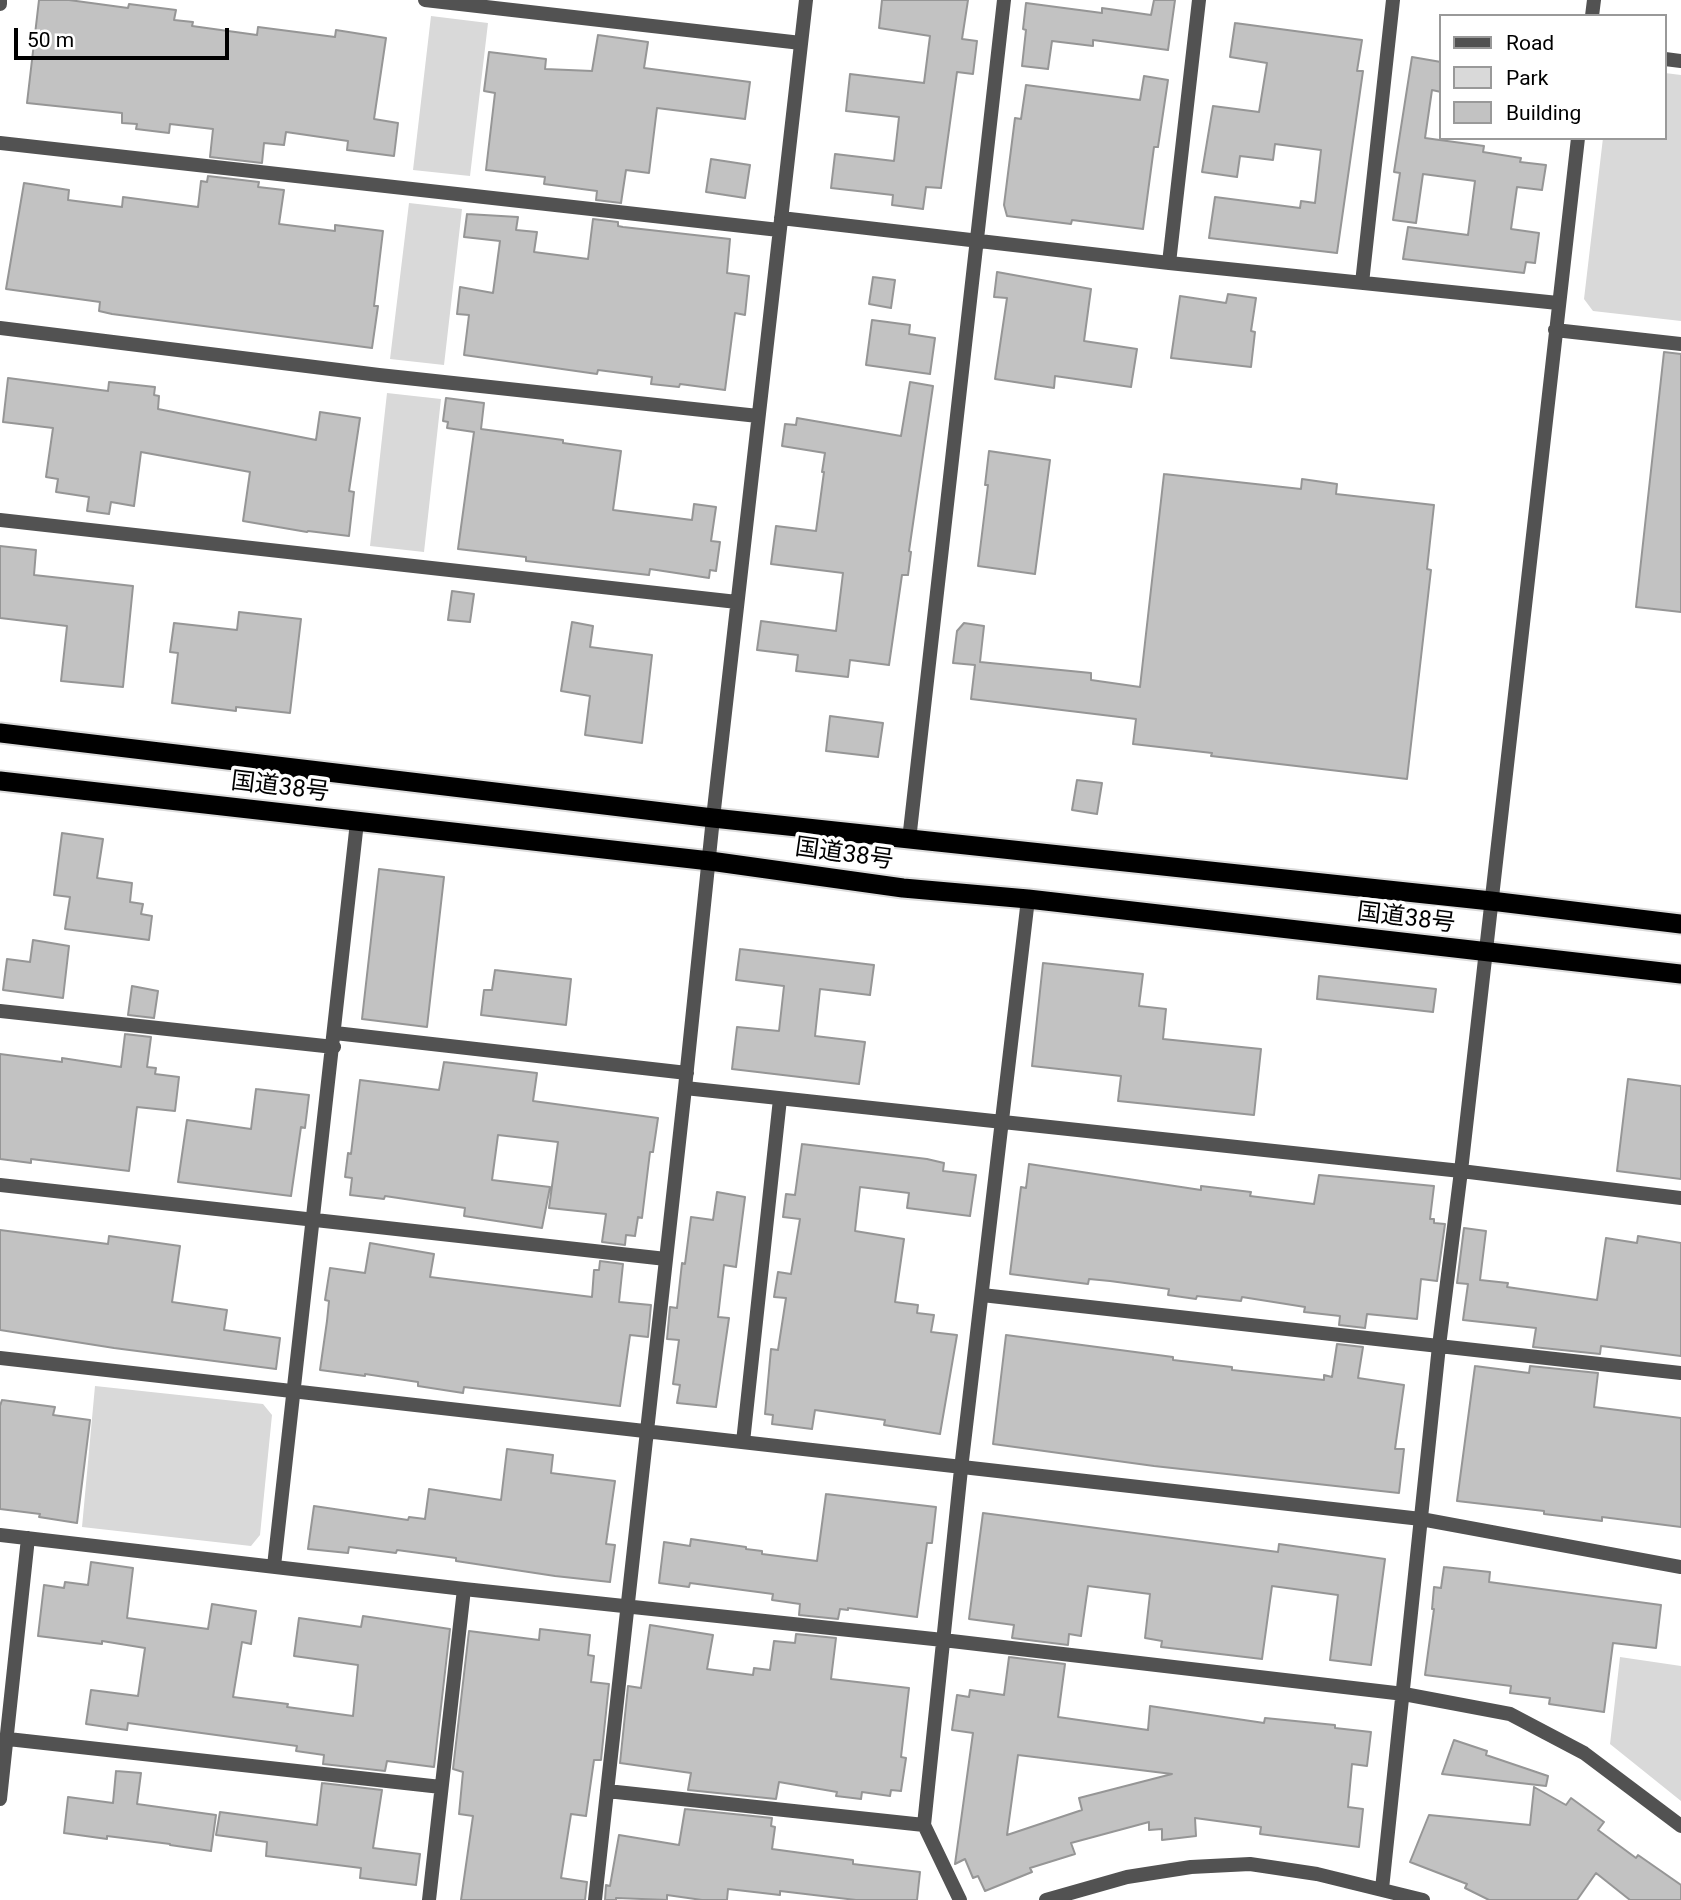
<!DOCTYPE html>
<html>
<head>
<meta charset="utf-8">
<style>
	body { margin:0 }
	#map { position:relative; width:1681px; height:1900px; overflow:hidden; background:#fff; font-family:Roboto,sans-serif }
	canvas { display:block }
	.legend { position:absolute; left:1439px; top:14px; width:228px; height:126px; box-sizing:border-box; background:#fff; border:2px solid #999; margin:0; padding:9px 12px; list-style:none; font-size:21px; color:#000 }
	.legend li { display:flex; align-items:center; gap:14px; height:35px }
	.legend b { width:35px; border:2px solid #999 }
	.scale { position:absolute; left:14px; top:28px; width:215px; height:32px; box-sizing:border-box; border:4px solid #000; border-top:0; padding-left:9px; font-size:21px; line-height:24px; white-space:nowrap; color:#000; -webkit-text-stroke:5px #fff; paint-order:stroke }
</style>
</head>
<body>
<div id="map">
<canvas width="1681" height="1900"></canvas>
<ul class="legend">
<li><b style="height:9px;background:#525252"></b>Road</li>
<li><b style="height:19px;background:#d9d9d9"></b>Park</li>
<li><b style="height:19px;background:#c2c2c2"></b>Building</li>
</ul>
<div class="scale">50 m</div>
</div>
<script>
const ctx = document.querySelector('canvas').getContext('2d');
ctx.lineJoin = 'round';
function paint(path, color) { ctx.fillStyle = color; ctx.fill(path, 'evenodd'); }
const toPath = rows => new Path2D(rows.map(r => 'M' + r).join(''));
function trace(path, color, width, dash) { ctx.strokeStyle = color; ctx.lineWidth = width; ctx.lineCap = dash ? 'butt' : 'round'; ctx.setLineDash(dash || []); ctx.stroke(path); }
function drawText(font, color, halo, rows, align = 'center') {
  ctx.font = font + ' Roboto,"Noto Sans JP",sans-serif'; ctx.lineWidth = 7; ctx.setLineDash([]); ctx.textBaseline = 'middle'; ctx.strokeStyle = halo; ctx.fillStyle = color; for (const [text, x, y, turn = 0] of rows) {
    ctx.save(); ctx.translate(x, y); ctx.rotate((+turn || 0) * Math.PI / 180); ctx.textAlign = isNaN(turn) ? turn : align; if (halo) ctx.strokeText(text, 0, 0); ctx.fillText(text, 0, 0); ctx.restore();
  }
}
paint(toPath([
	[431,16,488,23,470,176,413,170],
	[1665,73,1681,75,1681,321,1593,311,1584,299,1603,138,1665,138],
	[409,203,462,209,444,365,390,359],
	[387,393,441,399,424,552,370,546],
	[95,1386,263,1404,272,1415,260,1535,251,1546,82,1527],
	[1620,1657,1681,1666,1681,1801,1610,1744]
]), '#d9d9d9');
const building = toPath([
	[39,0,69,0,128,8,129,4,176,10,174,20,193,22,192,26,257,35,258,27,335,37,336,30,386,38,374,119,398,123,394,156,347,150,348,141,286,132,284,145,264,143,262,163,210,157,213,129,170,124,169,133,136,129,137,124,122,123,122,113,27,103,39,0],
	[882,0,968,0,962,39,977,41,973,74,957,72,941,188,926,187,923,209,892,205,893,195,831,188,835,154,894,161,899,117,846,111,850,74,924,83,930,36,879,28,882,0],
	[1154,0,1175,0,1168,50,1093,40,1093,46,1052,41,1048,69,1022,66,1026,30,1023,29,1026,3,1102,13,1102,8,1151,15,1154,0],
	[1235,23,1362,40,1357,71,1363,71,1337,253,1209,238,1215,197,1300,208,1301,201,1315,203,1321,150,1275,144,1273,160,1240,156,1237,177,1202,172,1213,106,1259,112,1267,63,1230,57,1235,23],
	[598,35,648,42,644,68,750,82,745,119,657,108,649,173,626,170,621,203,596,200,597,191,544,184,545,177,486,170,495,93,484,91,489,52,546,59,545,69,592,71,598,35],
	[1412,57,1441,62,1441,92,1432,90,1425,138,1484,146,1483,152,1521,158,1520,162,1546,165,1542,190,1517,187,1511,229,1539,233,1535,263,1526,262,1524,273,1403,259,1408,227,1468,235,1475,181,1423,174,1416,223,1393,220,1400,173,1394,172,1412,57],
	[1144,76,1168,80,1158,147,1154,147,1143,229,1072,220,1071,224,1007,216,1004,205,1015,118,1021,119,1026,85,1140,100,1144,76],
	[711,159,750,165,745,198,706,192,711,159],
	[208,176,259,182,258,187,284,190,279,224,335,231,335,225,383,231,374,306,378,306,372,348,112,314,99,311,100,302,6,289,24,183,69,190,68,200,122,207,123,197,198,207,201,181,207,182,208,176],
	[467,214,518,217,516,230,537,232,534,252,588,259,593,219,618,222,618,226,623,227,730,239,727,273,749,276,745,315,735,313,725,390,680,384,679,387,651,384,652,377,598,370,597,374,464,355,469,315,457,314,460,287,493,293,500,241,464,237,467,214],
	[997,272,1091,289,1084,341,1137,349,1131,387,1055,376,1054,388,995,379,1007,298,994,297,997,272],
	[873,277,895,280,891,308,869,304,873,277],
	[1228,294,1256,298,1251,331,1255,332,1251,367,1171,358,1180,296,1226,303,1228,294],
	[872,320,910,325,909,334,935,338,930,374,866,365,872,320],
	[1664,352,1681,354,1681,612,1636,607,1664,352],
	[8,378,108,391,109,382,155,387,154,395,159,396,158,409,316,440,320,412,360,418,349,491,354,492,349,536,308,531,307,532,243,521,250,472,141,452,134,506,111,502,109,514,87,511,89,497,56,492,58,479,46,477,53,428,3,422,8,378],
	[910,382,933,386,909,551,911,552,908,575,902,575,889,665,850,660,848,677,796,671,798,655,757,650,761,621,836,631,843,573,771,564,776,526,816,531,824,472,822,472,825,453,782,446,785,424,796,425,797,418,901,436,910,382],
	[446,398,484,403,481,429,563,440,563,443,621,451,613,510,692,520,694,504,716,507,711,541,720,542,716,571,710,570,709,578,650,569,649,575,526,561,526,557,458,549,474,432,447,428,448,422,443,421,446,398],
	[989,451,1050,460,1035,574,978,566,988,485,985,485,989,451],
	[1164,474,1301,489,1302,479,1337,484,1336,494,1434,505,1427,569,1431,570,1407,779,1211,756,1212,753,1133,744,1136,719,971,699,975,665,953,663,957,631,964,623,984,626,980,662,1091,673,1091,680,1140,687,1164,474],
	[0,546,36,550,34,575,133,586,123,687,61,681,67,626,0,618,0,546],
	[452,591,474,594,470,622,448,620,452,591],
	[239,612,301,619,290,713,236,707,236,711,172,703,178,653,170,652,174,623,237,630,239,612],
	[572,622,593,626,590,647,652,655,642,743,585,735,590,696,561,691,572,622],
	[830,716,883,723,878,757,826,751,830,716],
	[1077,780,1102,783,1097,814,1072,810,1077,780],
	[62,833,103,839,97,878,132,883,130,902,143,904,141,914,152,916,149,940,65,929,70,897,54,895,62,833],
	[379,869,444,877,427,1027,362,1019,379,869],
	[33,940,69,946,63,998,3,990,7,959,30,962,33,940],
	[740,949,874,965,870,995,820,989,815,1036,865,1042,859,1084,732,1069,737,1027,779,1031,784,986,736,980,740,949],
	[1043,963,1143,974,1139,1006,1166,1009,1163,1039,1261,1049,1254,1115,1118,1101,1121,1076,1032,1066,1043,963],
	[495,970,571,979,566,1025,481,1015,484,990,492,990,495,970],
	[1319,976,1436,989,1433,1012,1317,999,1319,976],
	[132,986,158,991,154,1018,128,1015,132,986],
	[125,1034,151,1037,147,1067,156,1068,155,1074,179,1077,175,1111,137,1107,129,1171,31,1159,31,1163,0,1159,0,1054,62,1062,62,1058,121,1067,125,1034],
	[444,1062,537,1073,533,1101,658,1118,653,1152,650,1152,642,1218,638,1217,635,1236,626,1235,625,1245,602,1242,606,1214,549,1208,558,1142,498,1135,492,1180,550,1187,542,1228,464,1216,465,1208,385,1196,384,1199,350,1195,352,1178,345,1177,348,1153,351,1154,360,1080,439,1090,444,1062],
	[1628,1079,1681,1086,1681,1179,1617,1171,1628,1079],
	[256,1089,309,1095,305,1128,301,1127,291,1196,178,1182,187,1120,251,1129,256,1089],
	[802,1144,927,1159,944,1163,943,1171,976,1175,970,1216,907,1208,909,1193,860,1187,855,1231,904,1239,895,1302,918,1305,917,1313,934,1315,931,1332,957,1335,940,1434,884,1425,885,1420,815,1410,812,1429,772,1424,773,1415,765,1414,771,1349,778,1350,786,1298,774,1297,778,1272,791,1274,800,1219,783,1217,786,1194,795,1195,802,1144],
	[1029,1164,1201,1190,1201,1186,1251,1192,1250,1196,1314,1204,1319,1175,1434,1186,1430,1219,1434,1219,1434,1223,1445,1224,1437,1281,1421,1279,1417,1319,1367,1314,1365,1328,1339,1325,1340,1316,1304,1312,1305,1307,1242,1297,1241,1301,1197,1296,1196,1299,1168,1295,1169,1289,1110,1281,1089,1279,1088,1284,1010,1274,1021,1187,1026,1188,1029,1164],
	[717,1192,745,1197,736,1267,724,1265,718,1317,729,1318,716,1407,677,1403,680,1385,673,1384,679,1340,667,1339,670,1307,677,1308,682,1263,685,1264,691,1217,713,1220,717,1192],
	[1464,1228,1486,1231,1480,1280,1508,1283,1507,1287,1597,1300,1606,1238,1637,1243,1638,1236,1681,1243,1681,1356,1601,1346,1600,1354,1533,1347,1536,1328,1463,1320,1468,1284,1457,1283,1464,1228],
	[0,1230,108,1244,109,1236,180,1246,172,1302,227,1310,224,1330,280,1338,276,1369,114,1348,0,1330,0,1230],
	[370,1243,434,1254,430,1277,592,1297,594,1270,599,1270,600,1261,623,1264,619,1302,651,1305,648,1337,630,1335,620,1406,464,1387,463,1393,418,1386,418,1382,365,1374,365,1376,320,1370,327,1321,329,1301,325,1300,330,1268,365,1273,370,1243],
	[1006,1335,1173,1357,1173,1360,1232,1367,1232,1370,1324,1380,1324,1375,1332,1377,1337,1344,1363,1347,1358,1378,1404,1385,1395,1449,1404,1449,1399,1493,1154,1466,993,1444,1006,1335],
	[1475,1366,1529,1373,1530,1366,1598,1373,1594,1407,1681,1418,1681,1527,1602,1517,1602,1521,1544,1514,1544,1511,1457,1501,1475,1366],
	[2,1400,55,1407,53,1415,90,1420,77,1523,39,1517,40,1514,0,1509,0,1406,2,1400],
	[507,1449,553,1455,551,1473,615,1481,606,1544,615,1545,610,1582,555,1576,456,1561,456,1558,397,1550,396,1553,349,1547,348,1553,308,1549,314,1506,408,1520,409,1517,425,1519,429,1489,501,1500,507,1449],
	[826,1494,936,1507,932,1543,927,1543,917,1617,848,1608,848,1610,840,1609,838,1619,799,1615,800,1604,772,1600,773,1594,690,1583,689,1587,659,1583,664,1542,690,1546,691,1539,746,1547,746,1549,762,1551,762,1554,817,1561,826,1494],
	[983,1513,1278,1552,1279,1544,1385,1559,1371,1665,1330,1660,1338,1595,1272,1586,1262,1659,1161,1647,1162,1641,1145,1638,1150,1594,1088,1586,1081,1636,1069,1634,1068,1645,1012,1638,1014,1625,969,1619,983,1513],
	[91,1562,133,1568,127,1618,208,1629,212,1604,256,1611,251,1644,242,1642,233,1697,288,1704,287,1707,353,1716,358,1665,294,1656,299,1618,361,1627,363,1616,450,1629,434,1767,387,1761,385,1771,323,1764,324,1755,296,1751,297,1746,128,1723,127,1730,86,1724,91,1690,138,1696,145,1648,102,1641,102,1644,38,1636,44,1585,64,1588,65,1582,88,1585,91,1562],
	[1444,1567,1490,1572,1489,1582,1661,1605,1656,1648,1613,1643,1604,1712,1549,1704,1550,1698,1510,1693,1511,1686,1425,1675,1434,1609,1432,1609,1434,1587,1441,1588,1444,1567],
	[650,1625,713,1635,707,1669,753,1675,754,1668,770,1670,774,1641,795,1643,796,1634,836,1638,831,1679,909,1688,901,1757,906,1758,901,1791,891,1790,890,1796,862,1792,861,1799,836,1796,837,1792,779,1782,776,1799,688,1790,691,1773,620,1763,628,1686,641,1688,650,1625],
	[540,1629,590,1635,588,1655,594,1656,591,1682,609,1684,601,1760,594,1760,586,1816,571,1814,561,1878,587,1882,585,1900,461,1900,473,1816,459,1814,463,1772,453,1769,469,1631,539,1640,540,1629],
	[1009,1657,1065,1664,1058,1717,1148,1730,1150,1706,1264,1723,1265,1718,1335,1725,1335,1728,1371,1732,1367,1766,1352,1764,1348,1807,1363,1809,1359,1847,1260,1834,1261,1827,1195,1818,1196,1836,1162,1840,1162,1829,1149,1830,1149,1822,1071,1843,1075,1854,1030,1868,1032,1872,985,1891,978,1876,973,1878,965,1859,955,1864,973,1733,952,1730,957,1695,969,1697,970,1690,1004,1695,1009,1657],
	[1018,1755,1172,1774,1079,1798,1082,1810,1007,1835,1018,1755],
	[1454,1740,1487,1751,1486,1755,1548,1776,1546,1786,1442,1774,1454,1740],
	[116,1771,141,1773,137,1804,216,1815,211,1851,170,1845,170,1844,107,1836,107,1839,64,1833,68,1797,113,1803,116,1771],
	[322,1783,382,1790,373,1848,420,1854,416,1885,360,1878,361,1868,266,1856,267,1842,216,1835,220,1812,317,1825,322,1783],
	[1534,1787,1566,1805,1571,1798,1604,1822,1598,1830,1636,1858,1638,1855,1681,1885,1681,1900,1630,1900,1596,1873,1577,1900,1489,1900,1465,1888,1467,1884,1410,1862,1429,1815,1530,1825,1534,1787],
	[685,1809,772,1818,771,1826,775,1827,772,1849,853,1860,853,1864,920,1872,917,1900,856,1900,780,1891,780,1895,728,1889,727,1900,702,1900,667,1895,667,1900,616,1898,616,1900,605,1900,606,1885,610,1886,619,1835,679,1845,685,1809]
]);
paint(building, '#c2c2c2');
trace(building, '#969696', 2);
const trunk = toPath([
	[0,733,713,818,1491,901,1681,924],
	[0,781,710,861,903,888,1028,899,1681,974]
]);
trace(trunk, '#dbdbdb', 23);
trace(toPath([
	[425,0,801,43],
	[0,4,0,0],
	[1592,16,1594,0],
	[1665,59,1681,61],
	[0,143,779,230],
	[781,218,1169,263,1558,303],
	[1169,263,1199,0],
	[1362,283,1393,0],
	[0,328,379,375,758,416],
	[1555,330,1681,344],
	[0,520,737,602],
	[909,840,1004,0],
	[0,1011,334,1047],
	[335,1033,687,1073],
	[685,1088,1461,1171,1681,1198],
	[0,1185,666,1259],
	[982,1295,1681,1373],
	[0,1358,1421,1519,1681,1567],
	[743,1442,780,1099],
	[0,1535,464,1589,943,1640,1404,1694,1510,1714,1584,1753,1681,1826],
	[274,1566,357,822],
	[8,1739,441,1787],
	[607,1791,924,1825],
	[0,1799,28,1538],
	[1382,1889,1439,1346,1461,1171,1578,138],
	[429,1900,464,1589],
	[595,1900,685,1088,713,818,806,0],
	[960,1900,924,1825,961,1469,1028,899],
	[1046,1900,1127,1877,1191,1867,1250,1864,1317,1874,1423,1900]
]), '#525252', 14);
trace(trunk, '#000', 19);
drawText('24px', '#000', '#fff', [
	["国道38号",280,788,7],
	["国道38号",844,855,8],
	["国道38号",1406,919,7]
]);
</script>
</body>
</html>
